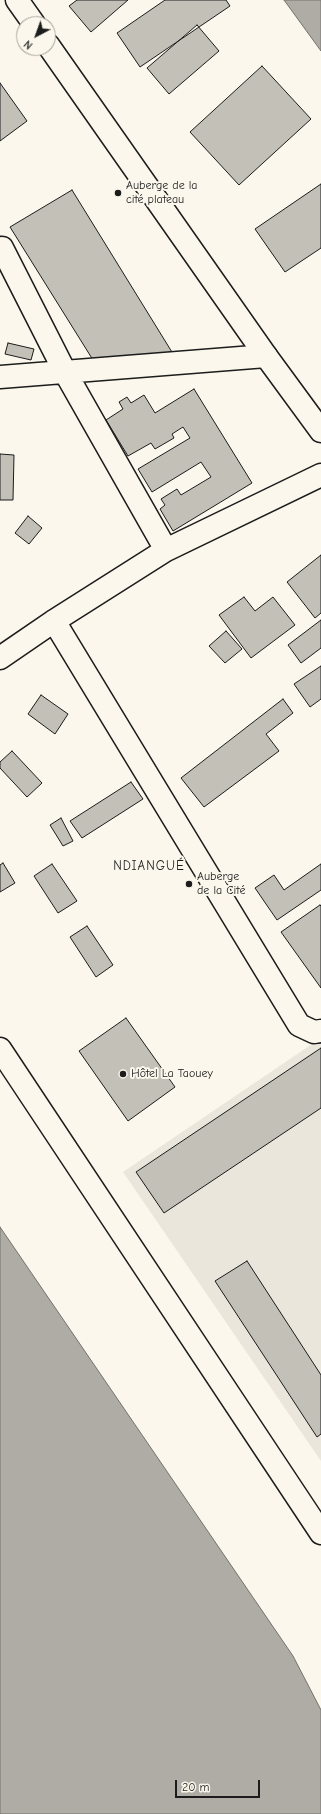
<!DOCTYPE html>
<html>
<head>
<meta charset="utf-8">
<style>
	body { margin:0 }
	#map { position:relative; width:321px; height:1814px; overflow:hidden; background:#fbf7ec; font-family:"Comic Neue",sans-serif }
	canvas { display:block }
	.north { position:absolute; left:16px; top:16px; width:40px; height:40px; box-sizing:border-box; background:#fbf7ec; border:1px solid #a29f99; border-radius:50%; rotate:221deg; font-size:11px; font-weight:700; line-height:16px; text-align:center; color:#1c1c1c }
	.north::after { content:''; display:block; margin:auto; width:14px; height:18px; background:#1c1c1c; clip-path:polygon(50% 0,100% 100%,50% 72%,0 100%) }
	.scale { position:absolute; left:175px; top:1780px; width:85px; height:18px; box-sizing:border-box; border:2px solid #1c1c1c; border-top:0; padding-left:5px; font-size:12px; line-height:14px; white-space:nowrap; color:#1c1c1c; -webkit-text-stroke:3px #fbf7ec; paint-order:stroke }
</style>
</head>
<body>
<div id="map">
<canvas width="321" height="1814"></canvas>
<div class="north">N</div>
<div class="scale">20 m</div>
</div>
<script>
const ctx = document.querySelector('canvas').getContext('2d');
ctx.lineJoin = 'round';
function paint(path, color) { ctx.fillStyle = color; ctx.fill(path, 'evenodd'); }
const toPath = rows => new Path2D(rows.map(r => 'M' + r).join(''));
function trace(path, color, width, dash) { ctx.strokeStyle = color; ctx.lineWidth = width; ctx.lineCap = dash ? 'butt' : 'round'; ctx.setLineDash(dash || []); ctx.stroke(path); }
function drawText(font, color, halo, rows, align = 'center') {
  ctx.font = font + ' "Comic Neue",sans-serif'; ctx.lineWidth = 4; ctx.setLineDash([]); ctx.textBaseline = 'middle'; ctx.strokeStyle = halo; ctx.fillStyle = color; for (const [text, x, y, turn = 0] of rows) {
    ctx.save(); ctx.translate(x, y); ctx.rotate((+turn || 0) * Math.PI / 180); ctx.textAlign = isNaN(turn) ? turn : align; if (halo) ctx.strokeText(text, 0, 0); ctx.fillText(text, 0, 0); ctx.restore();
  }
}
paint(toPath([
	[321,1038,321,1461,123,1172]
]), '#eae6dc');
const water = toPath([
	[284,0,321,0,321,51,284,0],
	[0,1227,293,1656,321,1710,321,1814,0,1814,0,1227]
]);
paint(water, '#afaca5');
trace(water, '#74726e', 1);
const building = toPath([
	[77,0,128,0,91,32,69,6,77,0],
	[165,0,226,0,230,6,140,67,117,33,165,0],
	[197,25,219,51,169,94,147,68,197,25],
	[262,66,311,119,239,185,190,132,262,66],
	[0,83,27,121,0,141,0,83],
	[321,184,321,248,285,272,255,229,321,184],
	[72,190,175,357,93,360,10,227,72,190],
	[8,343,34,349,31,360,5,354,8,343],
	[194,389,252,483,173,531,160,509,165,505,161,499,177,489,181,495,211,477,201,462,152,492,138,469,190,438,183,427,172,434,174,438,155,449,151,443,128,456,106,420,123,409,119,402,127,397,131,403,144,395,155,413,194,389],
	[0,454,14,455,13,500,0,500,0,454],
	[28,516,42,528,29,544,15,533,28,516],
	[321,555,321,613,315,618,287,582,321,555],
	[244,597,255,611,273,597,295,625,251,658,219,615,244,597],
	[321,620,321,648,301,663,288,645,321,620],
	[226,631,242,649,225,663,209,646,226,631],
	[321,666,321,699,310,707,294,684,321,666],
	[41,695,68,714,55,734,28,714,41,695],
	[283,699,293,713,266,734,279,751,204,807,181,778,283,699],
	[12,751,42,783,27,797,0,768,0,762,12,751],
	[131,782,143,799,82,838,70,821,131,782],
	[61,818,73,841,63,846,50,825,61,818],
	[3,863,15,883,0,892,0,865,3,863],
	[52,864,77,901,58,913,34,876,52,864],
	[321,864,321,890,277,920,255,888,274,875,284,890,321,864],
	[320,905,321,906,321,988,281,932,320,905],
	[87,926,113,965,96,977,70,937,87,926],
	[126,1018,175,1087,128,1121,79,1051,126,1018],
	[321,1048,321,1108,164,1213,136,1172,321,1048],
	[247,1261,321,1375,321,1434,317,1437,215,1281,247,1261]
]);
paint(building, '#c3c0b8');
trace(building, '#1c1c1c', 1);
const street = toPath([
	[2,248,65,372,166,550],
	[0,377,266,356],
	[54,621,299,1025,314,1032,321,1031],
	[0,658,54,621,166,550,321,475],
	[0,1049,321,1533]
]);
const primary = toPath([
	[17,0,34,24],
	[48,45,266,356,321,431]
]);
trace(street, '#1c1c1c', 25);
trace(primary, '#1c1c1c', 25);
trace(street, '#fbf7ec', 22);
trace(primary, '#fbf7ec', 22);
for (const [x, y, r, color] of [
	[118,193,4,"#1c1c1c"],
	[189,884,4,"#1c1c1c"],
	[123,1074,4,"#1c1c1c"]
]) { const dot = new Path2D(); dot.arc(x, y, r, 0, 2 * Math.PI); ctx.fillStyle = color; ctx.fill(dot); trace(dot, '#fbf7ec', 1.5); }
drawText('12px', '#1c1c1c', '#fbf7ec', [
	["Auberge de la",126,186],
	["cité plateau",126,200],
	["Auberge",197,877],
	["de la Cité",197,891],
	["Hôtel La Taouey",131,1074]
], 'left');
ctx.letterSpacing = '1px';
drawText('13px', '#1c1c1c', '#fbf7ec', [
	["NDIANGUÉ",149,866]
]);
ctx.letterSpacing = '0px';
</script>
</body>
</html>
